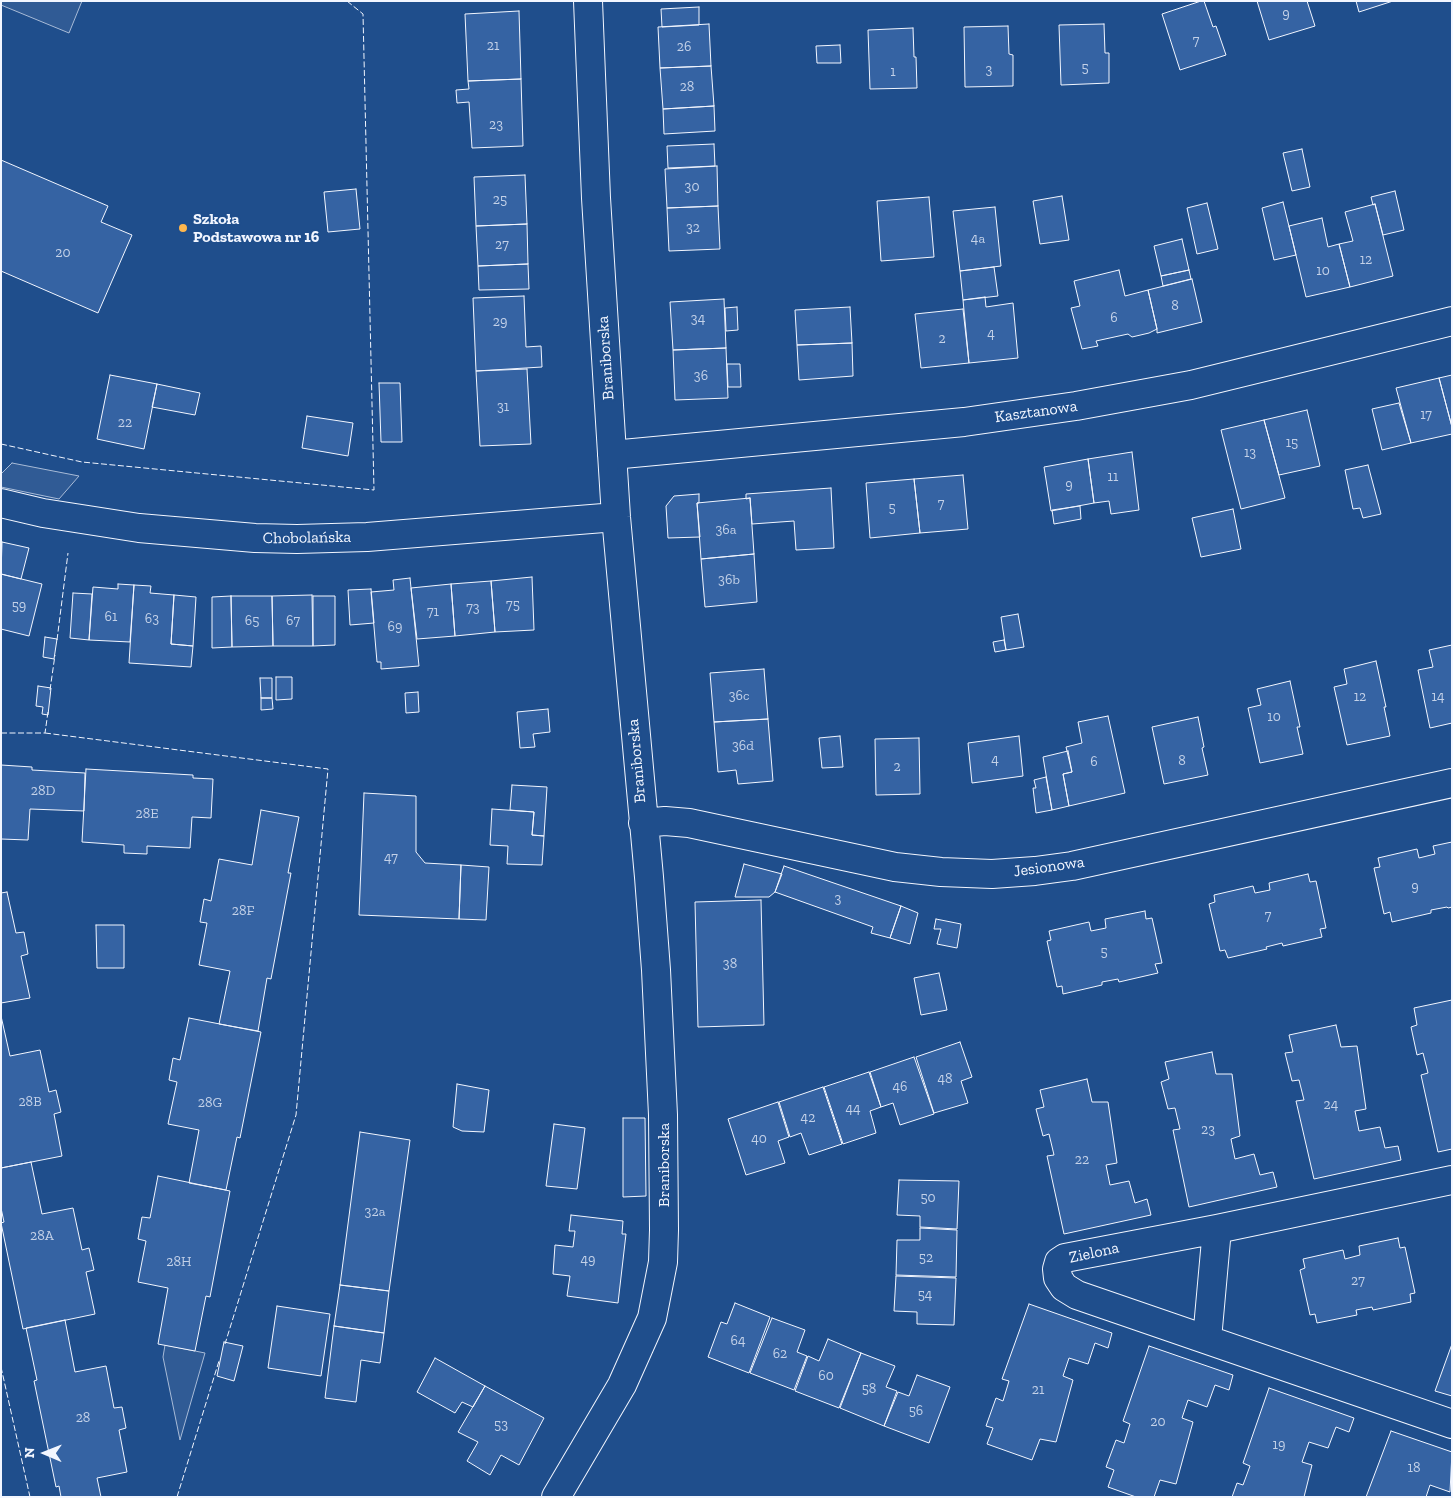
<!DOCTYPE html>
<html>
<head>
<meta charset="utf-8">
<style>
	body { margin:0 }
	#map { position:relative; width:1453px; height:1498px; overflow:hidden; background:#1f4e8c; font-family:"Zilla Slab",serif }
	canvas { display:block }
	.frame { position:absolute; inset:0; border:2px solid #f2f6ff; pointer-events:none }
	.north { position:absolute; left:20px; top:1428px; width:50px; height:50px; -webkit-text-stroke:4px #1f4e8c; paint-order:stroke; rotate:271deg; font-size:14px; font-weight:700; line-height:20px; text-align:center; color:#f2f6ff }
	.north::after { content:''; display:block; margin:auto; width:18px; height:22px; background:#f2f6ff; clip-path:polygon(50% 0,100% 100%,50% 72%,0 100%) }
</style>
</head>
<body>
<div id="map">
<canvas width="1453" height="1498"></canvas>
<div class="frame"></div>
<div class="north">N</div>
</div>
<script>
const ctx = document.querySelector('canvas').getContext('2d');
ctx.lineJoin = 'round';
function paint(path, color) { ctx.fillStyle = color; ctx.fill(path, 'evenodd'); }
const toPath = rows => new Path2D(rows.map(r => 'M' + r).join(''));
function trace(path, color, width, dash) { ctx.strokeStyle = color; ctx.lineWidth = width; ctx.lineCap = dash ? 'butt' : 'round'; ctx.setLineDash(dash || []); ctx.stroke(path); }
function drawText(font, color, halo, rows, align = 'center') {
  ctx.font = font + ' "Zilla Slab",serif'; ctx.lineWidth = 4; ctx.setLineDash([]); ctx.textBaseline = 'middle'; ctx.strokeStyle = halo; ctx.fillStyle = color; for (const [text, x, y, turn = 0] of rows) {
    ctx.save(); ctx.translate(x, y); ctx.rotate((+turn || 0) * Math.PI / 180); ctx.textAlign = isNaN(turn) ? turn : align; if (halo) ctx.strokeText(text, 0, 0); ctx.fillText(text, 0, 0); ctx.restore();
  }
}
const built = toPath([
	[1,1,82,1,69,33,1,5,1,1],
	[12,463,79,476,59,499,1,487,1,474,12,463],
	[165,1345,205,1353,180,1440,163,1357,165,1345]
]);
paint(built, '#305b95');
trace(built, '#a8bbd7', 1);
const building = toPath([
	[1201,1,1204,1,1213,27,1216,26,1226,55,1180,70,1162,14,1201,1],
	[1257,1,1307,1,1315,26,1269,40,1257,1],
	[1356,1,1393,1,1359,12,1356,1],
	[699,7,699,25,662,27,661,9,699,7],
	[519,11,521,79,468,81,465,14,519,11],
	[709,24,711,66,660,68,658,27,709,24],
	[1104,24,1105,53,1109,53,1109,83,1061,85,1059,25,1104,24],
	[1008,26,1009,54,1013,55,1013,86,965,87,964,27,1008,26],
	[913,28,914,57,916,57,917,88,870,89,868,30,913,28],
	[840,45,841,63,817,63,816,46,840,45],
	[711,66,714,106,663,109,660,68,711,66],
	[521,79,523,146,472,148,469,102,457,103,456,90,469,89,468,81,521,79],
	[714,106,715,131,664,134,663,109,714,106],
	[714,144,715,166,668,168,667,146,714,144],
	[1302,149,1310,187,1292,191,1283,153,1302,149],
	[1,160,108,206,101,222,132,235,98,313,1,271,1,160],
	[717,166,718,206,667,208,665,169,717,166],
	[525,175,527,224,476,226,474,177,525,175],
	[356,189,360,229,328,232,324,192,356,189],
	[1395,191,1404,230,1383,235,1375,204,1373,205,1371,197,1395,191],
	[1062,196,1069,240,1040,244,1033,201,1062,196],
	[929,197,934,257,881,261,877,201,929,197],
	[1283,202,1296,255,1274,260,1262,208,1283,202],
	[1207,203,1218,249,1197,254,1187,208,1207,203],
	[1375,204,1393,276,1350,287,1339,244,1353,241,1345,212,1375,204],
	[718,206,720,249,669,251,667,208,718,206],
	[995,207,1001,266,960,271,953,211,995,207],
	[1322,218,1328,247,1339,244,1350,287,1306,297,1289,226,1322,218],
	[527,224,528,264,478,266,476,226,527,224],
	[1182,239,1189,270,1161,276,1154,246,1182,239],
	[528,264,529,289,479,290,478,266,528,264],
	[994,267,998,296,963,300,960,271,994,267],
	[1119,270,1125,296,1148,290,1157,329,1149,333,1132,337,1128,334,1096,341,1098,346,1082,349,1071,308,1080,306,1074,281,1119,270],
	[1189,270,1191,279,1163,286,1161,276,1189,270],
	[1192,279,1202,322,1157,333,1157,329,1148,290,1192,279],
	[524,296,526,347,541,346,542,367,476,371,473,298,524,296],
	[985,297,986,307,1013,303,1018,358,969,363,963,300,985,297],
	[724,299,726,348,673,350,670,302,724,299],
	[737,307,738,330,726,331,725,308,737,307],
	[850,307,852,343,797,345,795,310,850,307],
	[963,309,969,363,921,368,915,314,963,309],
	[852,343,853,376,799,380,797,345,852,343],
	[726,348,728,398,675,400,673,350,726,348],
	[727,364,740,364,741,387,728,387,727,364],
	[527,369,531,444,480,446,476,371,527,369],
	[110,375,157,384,144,449,97,439,110,375],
	[1452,375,1452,427,1439,378,1452,375],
	[1439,378,1452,427,1452,434,1411,443,1396,388,1439,378],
	[379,383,400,383,402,442,381,442,379,383],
	[157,384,200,393,195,415,152,407,157,384],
	[1399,403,1411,443,1382,450,1372,409,1399,403],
	[1307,410,1320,466,1279,475,1264,420,1307,410],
	[307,416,353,423,348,456,302,448,307,416],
	[1264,420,1285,498,1241,509,1221,430,1264,420],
	[1132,452,1139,510,1111,514,1109,501,1094,503,1088,459,1132,452],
	[1088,459,1094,503,1051,511,1044,467,1088,459],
	[1368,465,1381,514,1363,518,1360,508,1353,509,1345,470,1368,465],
	[963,475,968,529,920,533,914,479,963,475],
	[914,479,920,533,870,538,866,483,914,479],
	[831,488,834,548,796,550,794,521,752,524,750,498,746,499,746,494,831,488],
	[699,494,699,503,697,503,700,537,668,538,666,506,674,496,699,494],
	[750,498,754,554,701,559,697,503,750,498],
	[1080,506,1081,519,1054,524,1052,510,1080,506],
	[1233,509,1241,549,1201,557,1192,518,1233,509],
	[2,542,29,548,21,579,1,574,2,542],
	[754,554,757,602,705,607,701,559,754,554],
	[1,574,42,584,29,636,1,629,1,574],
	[532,577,534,630,495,632,491,581,532,577],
	[410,578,419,666,381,669,381,662,377,662,371,592,394,590,393,580,410,578],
	[491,581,495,632,455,636,451,584,491,581],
	[118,584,134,585,130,642,89,640,93,587,118,589,118,584],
	[451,584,455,636,417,639,411,588,451,584],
	[134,585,151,586,150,593,174,595,171,644,193,646,191,667,129,663,134,585],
	[371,589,374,623,350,625,348,590,371,589],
	[73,593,92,594,89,640,70,638,73,593],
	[174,595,196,597,193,646,171,644,174,595],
	[312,595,313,646,273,646,272,596,312,595],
	[231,596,272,596,273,646,232,647,231,596],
	[231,596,232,647,212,648,212,597,231,596],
	[313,596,335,596,335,645,313,646,313,596],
	[1018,614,1024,647,1006,650,1001,617,1018,614],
	[45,637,57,639,54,659,43,657,45,637],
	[1004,640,1006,650,995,652,993,642,1004,640],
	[1452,645,1452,723,1430,728,1418,670,1433,667,1429,650,1452,645],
	[1376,661,1386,707,1384,707,1390,736,1347,745,1334,687,1347,684,1344,669,1376,661],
	[764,669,768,719,714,722,710,673,764,669],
	[276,677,292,677,292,699,276,700,276,677],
	[260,678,272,678,272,698,261,698,260,678],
	[1290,681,1300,727,1297,727,1303,754,1260,763,1248,708,1261,705,1257,689,1290,681],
	[38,686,51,688,48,715,42,714,43,707,36,706,38,686],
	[418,692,419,712,406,713,405,693,418,692],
	[261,698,272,698,273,709,261,710,261,698],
	[548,709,550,732,533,734,535,747,520,748,517,712,548,709],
	[1108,716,1125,793,1069,806,1063,774,1072,772,1066,747,1082,743,1078,722,1108,716],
	[1198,717,1204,747,1202,748,1208,775,1164,784,1152,727,1198,717],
	[768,719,773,781,738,784,736,770,718,772,714,722,768,719],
	[840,736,843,767,822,768,819,738,840,736],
	[1019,736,1023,776,972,783,968,743,1019,736],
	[919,738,920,794,876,795,875,739,919,738],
	[1068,751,1072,772,1063,774,1069,806,1052,810,1043,757,1068,751],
	[1,765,32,767,32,770,85,773,84,811,30,809,28,840,1,839,1,765],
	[86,769,193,775,193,778,213,779,211,818,192,817,190,848,147,846,147,854,124,853,124,845,82,842,86,769],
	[1046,777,1052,810,1036,813,1033,788,1036,788,1034,780,1046,777],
	[512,785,547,787,544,836,532,835,534,812,510,810,512,785],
	[364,793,416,796,416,852,425,863,461,865,459,919,359,915,364,793],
	[492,809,534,812,532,835,544,836,542,865,507,864,508,846,490,845,492,809],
	[261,810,299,817,288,873,291,873,271,979,267,978,258,1031,219,1024,230,971,199,965,207,923,200,922,204,899,211,901,219,859,252,865,261,810],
	[1452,842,1452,907,1448,908,1447,907,1431,910,1431,913,1392,922,1390,912,1384,914,1374,868,1380,867,1378,858,1417,849,1419,858,1435,854,1433,846,1452,842],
	[744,864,782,874,775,892,769,897,735,897,744,864],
	[461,865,489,867,486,920,459,919,461,865],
	[784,866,901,906,890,938,871,933,873,927,775,892,784,866],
	[1308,874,1310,882,1316,881,1326,928,1320,929,1322,937,1283,946,1282,943,1266,947,1267,949,1228,958,1225,950,1220,951,1209,904,1215,902,1214,895,1253,886,1255,893,1270,890,1269,883,1308,874],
	[7,892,16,933,24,932,28,954,21,956,30,998,1,1003,1,893,7,892],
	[761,900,764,1025,698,1027,695,902,761,900],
	[901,906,918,913,910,944,890,938,901,906],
	[1145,911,1146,919,1152,918,1162,963,1155,964,1158,973,1119,982,1118,979,1102,982,1102,985,1063,994,1062,986,1057,987,1047,941,1051,940,1049,931,1089,922,1091,931,1106,928,1105,919,1145,911],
	[936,919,961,924,957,948,937,944,941,929,934,929,936,919],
	[96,925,124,925,124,968,97,968,96,925],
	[939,973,947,1010,921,1015,914,978,939,973],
	[1452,1000,1452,1149,1438,1152,1421,1075,1428,1073,1423,1053,1417,1055,1411,1027,1417,1025,1414,1008,1452,1000],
	[1,1016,10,1056,40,1050,49,1092,56,1090,61,1112,54,1114,62,1156,1,1168,1,1016],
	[189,1018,261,1032,240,1138,237,1137,226,1190,189,1183,199,1130,168,1124,177,1082,169,1080,173,1058,180,1060,189,1018],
	[1336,1025,1341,1047,1357,1046,1366,1109,1355,1111,1359,1131,1380,1127,1385,1148,1398,1146,1401,1160,1314,1179,1296,1101,1304,1100,1299,1080,1292,1081,1285,1053,1293,1052,1289,1035,1336,1025],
	[960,1042,972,1077,961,1081,968,1103,934,1113,916,1057,960,1042],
	[1212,1052,1216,1074,1232,1074,1240,1136,1231,1139,1235,1159,1254,1154,1260,1175,1273,1172,1277,1187,1189,1207,1173,1130,1180,1129,1175,1108,1168,1109,1161,1082,1169,1079,1165,1062,1212,1052],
	[914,1057,934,1114,900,1125,893,1103,881,1107,870,1072,914,1057],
	[869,1072,881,1107,870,1111,876,1133,843,1144,824,1087,869,1072],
	[1087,1079,1092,1102,1108,1102,1117,1163,1106,1165,1110,1185,1129,1181,1135,1203,1147,1199,1151,1215,1064,1234,1047,1156,1054,1155,1049,1134,1043,1136,1036,1109,1044,1107,1040,1090,1087,1079],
	[457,1084,489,1090,484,1132,462,1131,453,1127,457,1084],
	[823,1087,842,1144,809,1155,801,1133,790,1137,779,1102,823,1087],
	[778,1102,789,1137,778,1141,785,1163,746,1175,728,1119,778,1102],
	[623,1118,645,1118,646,1196,623,1197,623,1118],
	[554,1124,585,1128,577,1189,546,1186,554,1124],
	[360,1132,410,1140,389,1291,340,1285,360,1132],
	[31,1162,42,1214,73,1208,82,1250,89,1248,94,1270,86,1272,95,1314,23,1329,1,1223,4,1222,1,1208,1,1168,31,1162],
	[158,1176,230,1191,210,1297,206,1296,195,1351,158,1344,168,1288,138,1282,146,1241,138,1239,142,1217,150,1218,158,1176],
	[899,1180,959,1181,957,1229,920,1227,920,1216,897,1215,899,1180],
	[571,1215,623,1221,622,1234,626,1234,618,1303,567,1296,570,1276,553,1274,555,1245,573,1247,575,1231,569,1231,571,1215],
	[920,1228,957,1230,956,1277,896,1275,897,1240,920,1240,920,1228],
	[1398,1238,1400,1248,1405,1247,1415,1293,1410,1294,1411,1302,1373,1310,1372,1307,1356,1310,1357,1315,1317,1323,1315,1314,1310,1315,1300,1270,1305,1268,1303,1259,1343,1250,1345,1259,1360,1255,1359,1246,1398,1238],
	[896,1276,956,1278,954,1325,917,1324,917,1312,894,1311,896,1276],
	[340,1285,389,1291,384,1333,334,1326,340,1285],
	[735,1303,770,1317,749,1373,708,1357,721,1322,727,1324,735,1303],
	[1029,1304,1112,1333,1108,1348,1095,1343,1088,1364,1069,1358,1063,1376,1073,1380,1056,1442,1040,1439,1032,1460,987,1444,993,1428,986,1426,996,1398,1003,1401,1009,1381,1002,1379,1029,1304],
	[277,1306,330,1314,321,1376,268,1368,277,1306],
	[772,1318,805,1330,797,1352,807,1356,794,1390,750,1373,772,1318],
	[65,1320,75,1372,106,1366,114,1408,122,1407,126,1428,119,1430,127,1472,97,1478,101,1497,61,1497,59,1486,56,1487,34,1381,37,1380,26,1328,65,1320],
	[334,1326,384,1333,380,1363,361,1360,356,1402,325,1398,334,1326],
	[828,1339,861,1353,839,1408,795,1391,808,1356,819,1361,828,1339],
	[224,1342,243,1346,234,1381,217,1376,224,1342],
	[1452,1344,1452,1396,1435,1391,1452,1344],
	[1149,1346,1233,1375,1229,1390,1215,1385,1207,1407,1188,1400,1182,1418,1193,1422,1176,1484,1160,1480,1154,1497,1136,1497,1108,1487,1114,1470,1106,1467,1116,1440,1124,1443,1130,1424,1123,1421,1149,1346],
	[861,1353,895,1366,886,1387,897,1391,884,1426,840,1408,861,1353],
	[435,1358,485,1386,473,1407,462,1402,455,1413,417,1392,435,1358],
	[917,1375,950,1387,929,1443,884,1426,898,1392,909,1396,917,1375],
	[485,1386,544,1418,519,1465,501,1455,490,1475,467,1461,478,1442,458,1432,485,1386],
	[1269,1388,1354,1418,1349,1432,1336,1427,1328,1448,1309,1442,1302,1462,1312,1465,1304,1497,1232,1497,1237,1483,1243,1485,1250,1466,1243,1463,1269,1388],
	[1391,1431,1452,1452,1450,1492,1430,1485,1426,1497,1366,1497,1391,1431]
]);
paint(building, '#3563a3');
trace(building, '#f2f6ff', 1);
const street = toPath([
	[612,455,964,422,1076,406,1191,385,1452,321],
	[1,503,43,513,139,528,255,538,297,539,367,537,616,517],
	[643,823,665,821,689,823,895,867,941,872,992,874,1035,871,1072,866,1452,783],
	[1452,1180,1217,1229,1065,1258,1059,1262,1057,1269,1058,1278,1064,1287,1077,1295,1452,1424],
	[1207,1339,1217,1229],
	[556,1497,622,1385,652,1318,663,1262,664,1230,663,1115,656,970,649,877,616,517,596,198,588,1]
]);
trace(street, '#f2f6ff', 30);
trace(street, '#1f4e8c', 28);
trace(toPath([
	[1,444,82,462,374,490,363,14,347,1],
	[57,640,68,553],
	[50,690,55,655],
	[1,733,45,733,48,712],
	[45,733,328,769,296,1115,225,1344],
	[1,1367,30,1497],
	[177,1497,219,1361]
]), '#f2f6ff', 1, [6, 2.5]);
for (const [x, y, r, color] of [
	[183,228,5,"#ffb74d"]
]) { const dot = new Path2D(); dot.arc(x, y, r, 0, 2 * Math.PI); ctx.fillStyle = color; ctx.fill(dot); trace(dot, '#1f4e8c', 2); }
drawText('14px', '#c3d1e8', null, [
	["9",1286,14],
	["7",1196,41],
	["21",493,46],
	["26",684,47],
	["5",1085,68],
	["3",989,70],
	["1",893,72],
	["28",687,87],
	["23",496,125],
	["30",692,187],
	["25",500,200],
	["32",693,228],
	["4a",978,239],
	["27",502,245],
	["20",63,253],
	["12",1366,260],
	["10",1323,271],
	["8",1175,306],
	["6",1114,318],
	["34",698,319],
	["29",500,322],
	["4",991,334],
	["2",942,339],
	["36",701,376],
	["31",503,407],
	["17",1426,415],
	["22",125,423],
	["15",1292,443],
	["13",1250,453],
	["11",1113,477],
	["9",1069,485],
	["7",941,504],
	["5",892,508],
	["36a",726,530],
	["36b",729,580],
	["75",513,605],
	["59",19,606],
	["73",473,608],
	["71",433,612],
	["61",111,617],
	["63",152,619],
	["65",252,621],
	["67",293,621],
	["69",395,627],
	["36c",739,696],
	["12",1360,697],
	["14",1438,697],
	["10",1274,717],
	["36d",743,746],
	["4",995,760],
	["8",1182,761],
	["6",1094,762],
	["2",897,767],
	["28D",43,791],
	["28E",147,814],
	["47",391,858],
	["9",1415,887],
	["3",838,899],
	["28F",243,911],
	["7",1268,916],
	["5",1104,952],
	["38",730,964],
	["48",945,1079],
	["46",900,1087],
	["28B",30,1102],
	["28G",210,1103],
	["24",1331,1105],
	["44",853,1109],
	["42",808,1118],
	["23",1208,1130],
	["40",759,1139],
	["22",1082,1160],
	["50",928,1198],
	["32a",375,1212],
	["28A",42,1236],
	["52",926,1258],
	["49",588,1260],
	["28H",179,1262],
	["27",1358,1281],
	["54",925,1295],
	["64",738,1341],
	["62",780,1354],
	["60",826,1376],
	["58",869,1389],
	["21",1038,1390],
	["56",916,1411],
	["28",83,1418],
	["20",1158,1422],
	["53",501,1425],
	["19",1279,1445],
	["18",1414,1468]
]);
drawText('bold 16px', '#f2f6ff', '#1f4e8c', [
	["Szkoła",193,219],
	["Podstawowa nr 16",193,237]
], 'left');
drawText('16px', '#f2f6ff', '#1f4e8c', [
	["Braniborska",606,358,-94],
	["Kasztanowa",1036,412,-8],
	["Chobolańska",307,538,-1],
	["Braniborska",637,761,-95],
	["Jesionowa",1049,867,-8],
	["Braniborska",664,1165,-90],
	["Zielona",1094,1253,-12]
]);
</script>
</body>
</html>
